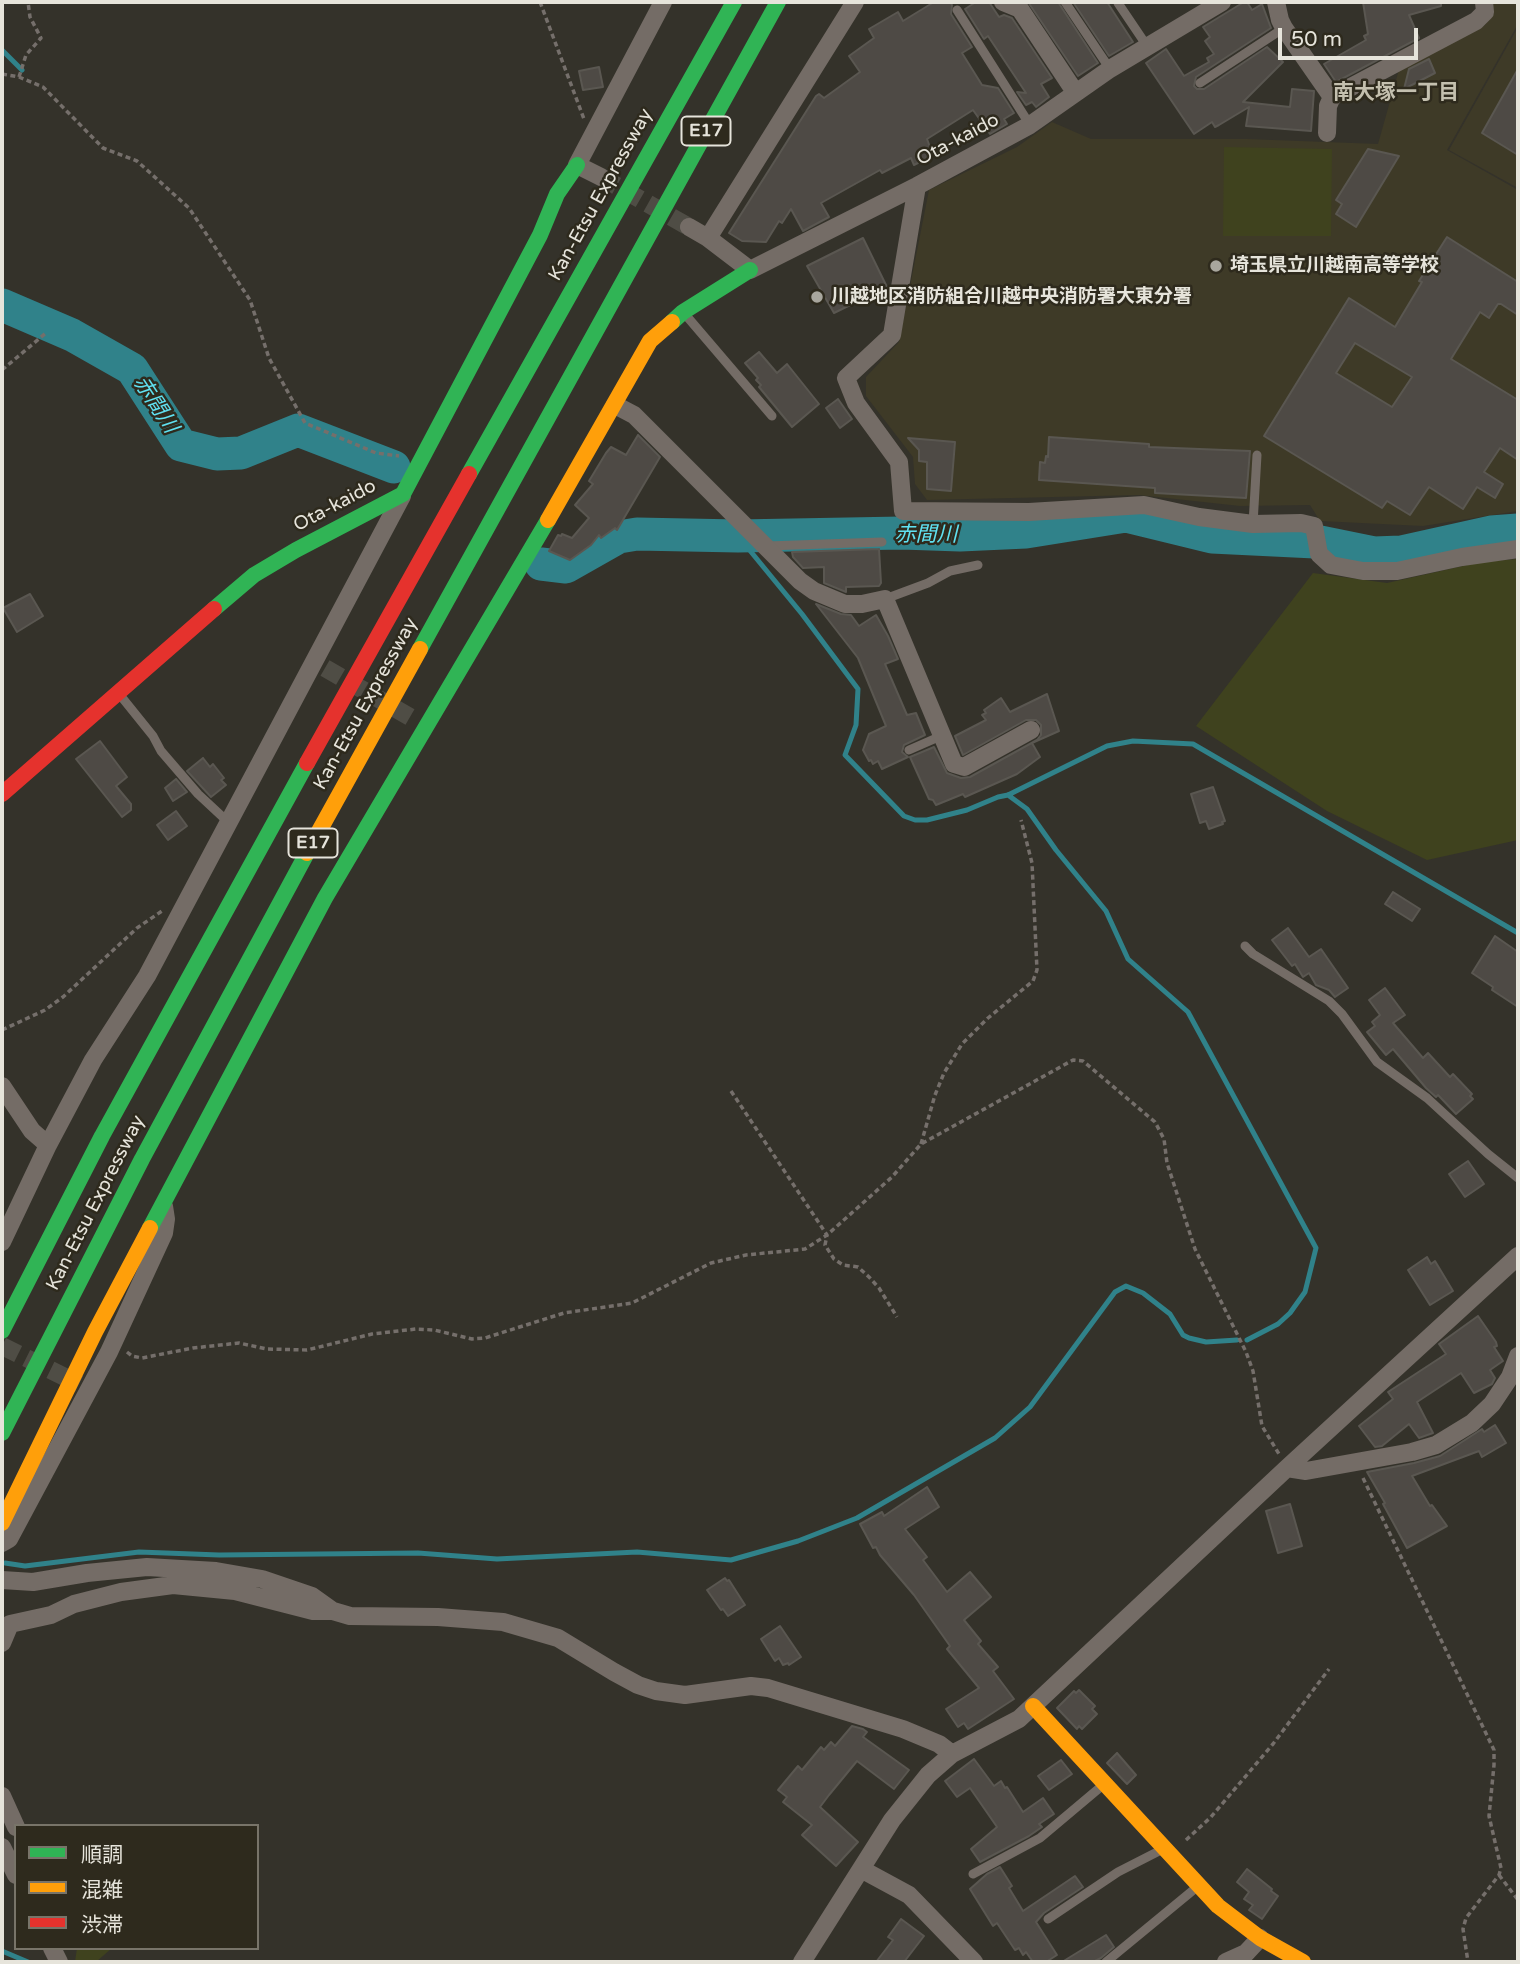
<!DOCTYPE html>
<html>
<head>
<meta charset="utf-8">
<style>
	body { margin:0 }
	#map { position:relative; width:1520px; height:1964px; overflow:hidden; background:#34322a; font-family:"Varela Round","Noto Sans JP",sans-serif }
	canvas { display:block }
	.frame { position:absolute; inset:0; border:4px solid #e6e4db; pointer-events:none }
	.legend { position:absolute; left:14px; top:1824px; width:245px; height:126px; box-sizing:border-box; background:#2e2a1d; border:2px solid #787469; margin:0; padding:9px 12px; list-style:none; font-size:21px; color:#e6e4db }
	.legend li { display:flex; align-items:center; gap:14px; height:35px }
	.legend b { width:35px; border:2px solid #787469 }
	.scale { position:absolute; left:1278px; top:28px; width:140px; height:32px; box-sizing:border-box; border:4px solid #e6e4db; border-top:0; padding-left:9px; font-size:21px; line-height:24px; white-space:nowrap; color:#e6e4db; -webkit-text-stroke:5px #2e2a1d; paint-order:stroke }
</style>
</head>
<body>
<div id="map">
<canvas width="1520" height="1964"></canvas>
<div class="frame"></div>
<ul class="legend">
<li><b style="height:9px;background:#30b455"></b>順調</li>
<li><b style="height:9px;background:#ff9f0a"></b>混雑</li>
<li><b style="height:9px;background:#e5322d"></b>渋滞</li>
</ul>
<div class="scale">50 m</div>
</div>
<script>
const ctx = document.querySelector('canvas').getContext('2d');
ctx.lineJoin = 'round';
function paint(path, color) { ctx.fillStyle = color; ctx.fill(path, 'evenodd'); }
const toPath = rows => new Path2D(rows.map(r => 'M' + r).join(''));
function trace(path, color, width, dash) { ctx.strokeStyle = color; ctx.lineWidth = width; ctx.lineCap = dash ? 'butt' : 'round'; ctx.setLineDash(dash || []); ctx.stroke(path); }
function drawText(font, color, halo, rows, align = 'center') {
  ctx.font = font + ' "Varela Round","Noto Sans JP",sans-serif'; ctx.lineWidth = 5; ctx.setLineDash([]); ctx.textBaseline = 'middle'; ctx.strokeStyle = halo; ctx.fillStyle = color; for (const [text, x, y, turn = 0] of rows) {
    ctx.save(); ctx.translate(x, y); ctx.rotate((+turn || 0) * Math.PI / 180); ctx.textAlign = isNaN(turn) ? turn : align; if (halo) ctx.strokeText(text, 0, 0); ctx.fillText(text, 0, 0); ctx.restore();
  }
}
paint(toPath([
	[1490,2,1518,2,1518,24,1447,150,1518,190,1518,511,1423,526,1320,521,1310,505,1240,506,1139,495,927,500,915,484,913,457,866,396,866,377,899,342,929,190,1017,147,1052,122,1091,139,1247,139,1378,144,1400,66,1485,25,1492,14],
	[1518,27,1518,188,1449,150]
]), '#3e3a27');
paint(toPath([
	[1224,147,1332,149,1331,236,1223,236],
	[1518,559,1518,840,1427,860,1327,811,1196,726,1313,573,1387,583,1481,562],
	[77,1948,112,1948,96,1962,75,1962]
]), '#3f421e');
trace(toPath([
	[2,50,22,70],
	[738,536,802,614,858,689,856,725,845,755,904,816,915,820,927,820,967,810,998,797,1008,795,1107,746,1133,741,1193,744,1518,933],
	[1008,795,1027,809,1056,850,1106,911,1128,959,1188,1012,1316,1248,1305,1292,1290,1313,1278,1324,1247,1340],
	[5,1563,25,1566,139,1552,219,1555,418,1553,497,1559,637,1552,731,1560,798,1541,857,1518,995,1438,1030,1407,1115,1292,1126,1286,1143,1293,1170,1314,1183,1335,1189,1338,1206,1342,1237,1340],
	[2,1951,28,1962]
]), '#30828a', 5);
trace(toPath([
	[2,305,72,335,132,369,181,445,217,454,241,453,298,430,394,467],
	[1320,542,1374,553,1401,552,1491,532,1518,530],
	[541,564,566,567,619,537,637,534,738,536,902,533,960,535,1026,532,1126,516,1212,537,1315,542]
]), '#30828a', 33);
const building = toPath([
	[934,2,950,2,952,5,951,14,972,47,962,53,982,85,998,88,1014,113,1004,119,1007,124,990,134,973,110,927,139,933,155,914,165,911,158,882,173,880,170,821,203,829,217,803,231,791,209,782,223,779,221,766,242,742,241,729,233,816,96,819,94,824,98,860,72,849,56,874,38,869,29,898,12,903,21,934,2],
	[976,2,989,2,999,17,1004,15,1012,18,1052,78,1041,84,1049,97,1036,107,1032,102,1026,105,1017,92,1026,93,988,36,984,39,965,9,976,2],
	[1028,2,1058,2,1098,63,1078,76,1028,2],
	[1073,2,1107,2,1133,42,1109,56,1073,2],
	[1244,2,1247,2,1252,10,1262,4,1271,28,1196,77,1194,86,1197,89,1204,89,1267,47,1283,62,1243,102,1290,107,1292,89,1314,91,1311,131,1246,126,1249,107,1219,125,1215,127,1212,122,1194,134,1146,63,1166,49,1184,76,1209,62,1207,58,1214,54,1205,41,1210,37,1203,27,1244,2],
	[1363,2,1441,2,1441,6,1409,15,1419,38,1336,82,1324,64,1366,40,1364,36,1368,34,1363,2],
	[1429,59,1435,73,1404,89,1409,69,1429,59],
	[599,67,603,87,583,90,579,71,599,67],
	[1518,69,1518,155,1482,133,1518,69],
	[1368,149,1399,156,1356,227,1336,214,1342,204,1336,200,1368,149],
	[1447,237,1518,282,1518,315,1501,304,1498,304,1489,318,1480,312,1451,359,1518,400,1518,460,1500,448,1484,472,1503,484,1495,498,1477,487,1463,509,1429,487,1410,515,1387,501,1382,508,1264,436,1349,298,1395,327,1422,282,1419,281,1447,237],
	[1355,343,1412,377,1392,407,1336,373,1355,343],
	[863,238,887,287,834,313,807,266,863,238],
	[759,352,777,373,787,364,819,404,792,427,759,387,761,385,756,380,758,378,745,363,759,352],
	[838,399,852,419,840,428,826,408,838,399],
	[638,435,660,457,617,530,615,528,601,538,599,535,591,545,570,560,549,551,558,535,561,536,562,534,572,538,589,518,575,505,593,484,589,481,606,453,611,447,626,455,638,435],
	[1049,437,1149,444,1149,447,1250,451,1246,498,1155,493,1155,488,1039,480,1040,462,1045,463,1046,456,1048,457,1049,437],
	[908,438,955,442,951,491,927,489,927,462,919,461,919,450,908,438],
	[879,549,881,583,879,586,846,587,846,592,824,583,824,567,803,568,793,557,792,552,879,549],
	[30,594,43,616,17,632,3,608,30,594],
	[816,604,841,614,851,615,859,626,876,615,888,636,898,659,885,664,907,715,916,713,925,735,904,745,902,752,908,757,882,769,878,761,873,764,871,760,869,761,863,750,869,734,886,726,858,658,816,604],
	[1047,694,1059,731,1032,743,1040,757,1017,774,965,797,963,794,936,805,933,800,929,799,910,757,934,747,947,773,961,778,970,777,1037,740,1041,735,1041,725,1036,720,1026,720,963,755,955,736,986,720,982,715,986,713,984,710,1001,698,1010,712,1047,694],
	[100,741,127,777,116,786,131,804,131,810,122,817,76,759,100,741],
	[203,758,210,767,213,764,224,778,221,780,226,785,211,797,187,771,203,758],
	[176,779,187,792,173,801,165,788,176,779],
	[1213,787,1225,821,1222,822,1223,824,1209,829,1206,821,1200,823,1191,794,1213,787],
	[176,811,187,826,168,840,157,825,176,811],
	[1393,892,1420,909,1412,921,1385,904,1393,892],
	[1288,928,1309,957,1321,949,1348,988,1335,997,1329,990,1316,985,1309,973,1303,977,1295,964,1292,966,1272,940,1288,928],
	[1495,936,1518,952,1518,1007,1492,990,1493,987,1472,973,1495,936],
	[1385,988,1405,1015,1393,1023,1423,1058,1428,1053,1450,1077,1453,1074,1472,1094,1470,1096,1473,1099,1456,1114,1438,1095,1436,1097,1426,1088,1393,1049,1386,1055,1367,1032,1375,1026,1372,1022,1380,1015,1369,1000,1385,988],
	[1468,1161,1484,1184,1465,1197,1449,1174,1468,1161],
	[1427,1257,1431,1264,1435,1261,1453,1291,1430,1305,1408,1270,1427,1257],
	[1478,1316,1496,1342,1497,1346,1494,1347,1503,1361,1490,1370,1495,1378,1492,1384,1474,1393,1461,1373,1417,1402,1433,1433,1419,1438,1409,1424,1382,1446,1375,1447,1359,1426,1393,1399,1388,1392,1446,1354,1439,1344,1478,1316],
	[1495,1425,1506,1443,1482,1457,1479,1451,1412,1476,1430,1506,1432,1505,1447,1526,1407,1548,1383,1504,1385,1503,1367,1472,1414,1463,1440,1456,1482,1429,1484,1432,1495,1425],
	[927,1487,939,1507,905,1529,927,1557,923,1560,947,1592,970,1572,991,1597,964,1620,981,1641,978,1644,998,1667,993,1671,1014,1699,968,1729,964,1723,958,1727,946,1709,979,1688,947,1649,950,1646,914,1595,880,1555,876,1547,873,1548,860,1524,882,1512,884,1516,927,1487],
	[1290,1504,1302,1546,1278,1553,1266,1511,1290,1504],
	[725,1578,727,1581,729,1580,745,1605,728,1616,723,1609,721,1610,707,1590,725,1578],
	[780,1626,801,1657,789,1665,788,1663,783,1665,779,1658,775,1661,761,1639,780,1626],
	[1079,1690,1095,1706,1092,1709,1097,1714,1082,1729,1079,1726,1077,1729,1057,1708,1074,1691,1076,1693,1079,1690],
	[852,1726,863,1729,867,1732,863,1737,909,1770,894,1789,857,1761,829,1795,820,1807,858,1842,836,1866,802,1835,812,1825,783,1802,787,1797,778,1790,798,1766,802,1770,821,1747,824,1750,831,1742,835,1746,852,1726],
	[1117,1753,1136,1775,1127,1784,1107,1763,1117,1753],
	[974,1759,994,1786,1001,1781,1005,1788,1007,1787,1023,1812,1043,1798,1054,1814,1039,1824,1042,1827,1029,1836,980,1862,971,1849,997,1827,970,1788,957,1797,945,1781,974,1759],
	[1061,1760,1072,1774,1049,1790,1038,1776,1061,1760],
	[1000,1867,1012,1886,1009,1888,1023,1911,1075,1876,1083,1887,1044,1913,1036,1922,1057,1955,1046,1962,1033,1962,1026,1952,1023,1955,1019,1948,1015,1950,997,1923,993,1926,970,1889,987,1874,1000,1867],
	[1247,1869,1272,1889,1271,1891,1278,1896,1262,1919,1249,1910,1253,1905,1244,1899,1249,1892,1237,1882,1247,1869],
	[901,1919,924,1936,904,1962,876,1962,893,1940,888,1937,901,1919],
	[1106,1935,1114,1947,1101,1958,1093,1962,1062,1962,1106,1935]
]);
paint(building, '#4e4a45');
trace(building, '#5a5751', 2);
trace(toPath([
	[601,177,689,227],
	[325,668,410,717],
	[2,1346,79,1384]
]), '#4f4d45', 18, [18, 9]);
trace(toPath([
	[540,2,584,119],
	[2,74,19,77,43,87,103,148,137,161,189,208,250,300,269,358,305,423,376,453,399,456],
	[19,77,26,55,41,38,30,17,28,2],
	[2,370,47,332],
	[2,1030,45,1010,63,997,137,928,162,911],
	[731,1091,827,1235,825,1245,834,1259,843,1265,858,1267,869,1277,879,1288,897,1317],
	[921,1144,935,1095,944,1073,962,1044,988,1018,1033,981,1037,970,1032,863,1021,820],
	[127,1352,132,1356,142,1358,193,1348,239,1343,267,1349,307,1350,372,1334,416,1329,434,1330,472,1339,485,1338,564,1313,632,1303,711,1263,746,1255,805,1249,827,1235,892,1177,921,1144,1073,1060,1083,1061,1155,1122,1164,1139,1167,1163,1195,1249,1246,1352,1253,1371,1262,1426,1279,1454],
	[1363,1478,1494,1750,1494,1765,1489,1816,1501,1868,1499,1875,1466,1918,1463,1929,1468,1962],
	[1186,1840,1211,1817,1273,1744,1329,1669],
	[1499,1875,1518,1900]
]), '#756f6b', 3.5, [5, 3.5]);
trace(toPath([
	[1065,2,1110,69],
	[1118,3,1147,46],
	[957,10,1030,125],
	[1200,83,1284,28],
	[684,313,772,416],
	[1253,524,1257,455],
	[767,546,882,542],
	[885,599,928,583,950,571,978,565],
	[120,695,153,736,161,751,198,794,227,821],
	[909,750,941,736],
	[1245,946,1253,954,1329,1001,1342,1014,1377,1062,1427,1098,1488,1154,1518,1178],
	[973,1874,1040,1838,1103,1785],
	[1048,1919,1118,1872,1163,1849],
	[1106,1962,1197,1887]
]), '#746c66', 9);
trace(toPath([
	[1003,2,1020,9,1075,92],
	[1276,2,1280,20,1284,28,1332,97,1328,106,1327,133],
	[1332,97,1476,21,1485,12,1484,2],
	[601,177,577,165,663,2],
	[917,186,892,335,846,378,856,403,899,462,903,511,1029,512,1144,505,1199,517,1253,524,1301,523,1314,526,1319,554,1331,565,1363,571,1397,571,1462,557,1518,549],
	[689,227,708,238,750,270,917,186,1030,125,1110,69,1222,2],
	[708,238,855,2],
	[615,405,634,415,800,581,814,591,845,604,862,604,885,599,954,764,964,767,1031,730],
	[2,1086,32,1131,48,1145],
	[2,1242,48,1145,93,1060,147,976,402,496],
	[1287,1468,1306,1471,1412,1452,1436,1445,1472,1423,1492,1404,1510,1377,1518,1356],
	[2,1543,9,1539,109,1352,164,1233,166,1219,164,1206],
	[2,1580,33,1582,87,1573,147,1567,216,1571,262,1579,312,1596,333,1611],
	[2,1643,10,1624,51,1615,74,1604,121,1592,173,1585,235,1591,313,1611,333,1611,350,1616,438,1617,503,1622,558,1638,614,1672,638,1685,656,1691,685,1695,751,1686,768,1688,903,1729,939,1744,952,1754],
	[2,1796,16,1827],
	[2,1847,16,1875],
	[861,1869,909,1895,974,1962],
	[52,1948,59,1962],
	[802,1962,892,1820,928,1775,952,1754,1019,1719,1287,1468,1518,1256],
	[1226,1962,1246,1953,1260,1938]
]), '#746c66', 18);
trace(toPath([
	[672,322,683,312,750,270],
	[469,474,734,2],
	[214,609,254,575,296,550,403,494,540,235,557,194,577,165],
	[420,649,778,2],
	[150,1228,325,898,548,520],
	[2,1331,102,1136,307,763],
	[2,1433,142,1159,307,853]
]), '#30b455', 16);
trace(toPath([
	[548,520,650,341,672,322],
	[307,853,420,649],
	[2,1523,95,1332,150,1228],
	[1033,1706,1218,1906,1260,1938,1303,1962]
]), '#ff9f0a', 16);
trace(toPath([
	[307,763,469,474],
	[2,794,214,609]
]), '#e5322d', 16);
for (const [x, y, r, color] of [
	[1216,266,7,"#a8a69d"],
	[817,297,7,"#a8a69d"]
]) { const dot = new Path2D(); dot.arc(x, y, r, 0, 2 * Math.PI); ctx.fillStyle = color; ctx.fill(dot); trace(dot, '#2e2a1d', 2.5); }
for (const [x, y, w] of [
	[706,131,49],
	[313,843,49]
]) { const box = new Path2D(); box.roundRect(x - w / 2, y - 14.5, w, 29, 5); ctx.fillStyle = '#2e2a1d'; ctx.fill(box); trace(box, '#e6e4db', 2); }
drawText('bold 18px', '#e6e4db', null, [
	["E17",706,131],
	["E17",313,843]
]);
drawText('19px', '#e6e4db', '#2e2a1d', [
	["Ota-kaido",958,140,-28],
	["Kan-Etsu Expressway",601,195,-61],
	["Ota-kaido",335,506,-28],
	["Kan-Etsu Expressway",366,704,-61],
	["Kan-Etsu Expressway",96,1203,-63]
]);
drawText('bold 19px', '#e6e4db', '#2e2a1d', [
	["埼玉県立川越南高等学校",1230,266],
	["川越地区消防組合川越中央消防署大東分署",831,297]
], 'left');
drawText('bold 21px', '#c4c0af', '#2e2a1d', [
	["南大塚一丁目",1396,93]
]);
drawText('italic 21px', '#60e1f1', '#2e2a1d', [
	["赤間川",155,405,57],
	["赤間川",926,535]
]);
</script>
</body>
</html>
